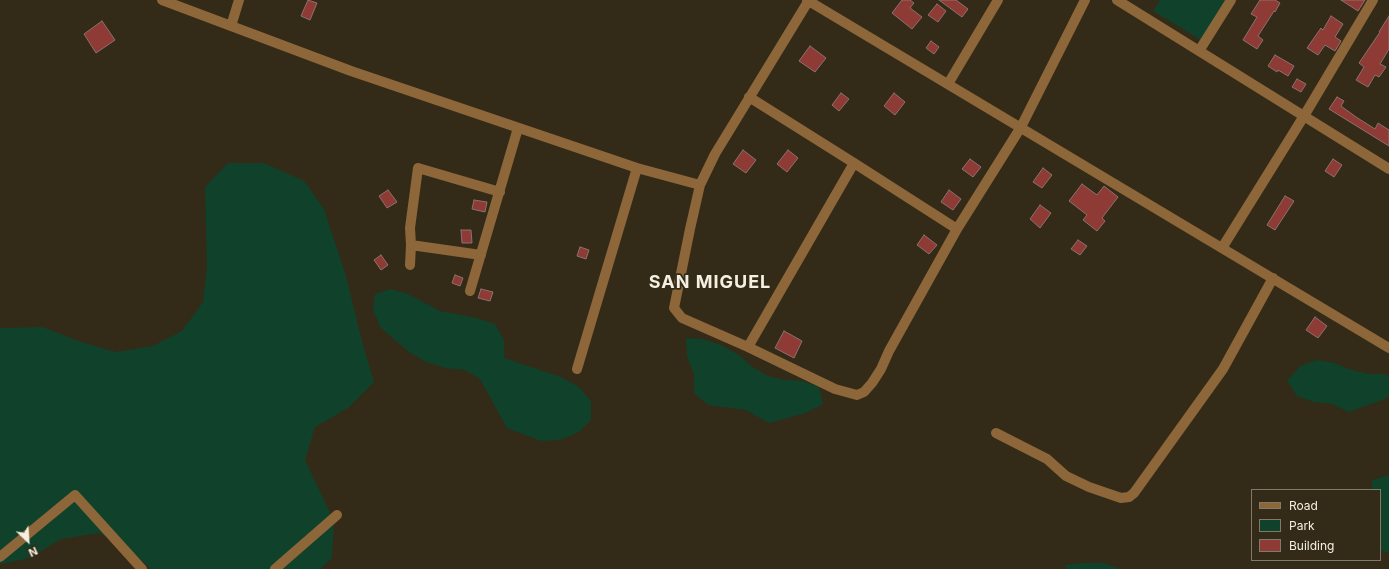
<!DOCTYPE html>
<html>
<head>
<meta charset="utf-8">
<style>
	body { margin:0 }
	#map { position:relative; width:1389px; height:569px; overflow:hidden; background:#332b17; font-family:Inter,sans-serif }
	canvas { display:block }
	.legend { position:absolute; left:1251px; top:489px; width:130px; height:72px; box-sizing:border-box; background:#332b17; border:1px solid #817969; margin:0; padding:5px 7px; list-style:none; font-size:12px; color:#f5efe3 }
	.legend li { display:flex; align-items:center; gap:8px; height:20px }
	.legend b { width:20px; border:1px solid #817969 }
	.north { position:absolute; left:8px; top:521px; width:40px; height:40px; -webkit-text-stroke:3px #332b17; paint-order:stroke; rotate:155deg; font-size:11px; font-weight:700; line-height:16px; text-align:center; color:#f5efe3 }
	.north::after { content:''; display:block; margin:auto; width:14px; height:18px; background:#f5efe3; clip-path:polygon(50% 0,100% 100%,50% 72%,0 100%) }
</style>
</head>
<body>
<div id="map">
<canvas width="1389" height="569"></canvas>
<ul class="legend">
<li><b style="height:5px;background:#8d663a"></b>Road</li>
<li><b style="height:11px;background:#10412a"></b>Park</li>
<li><b style="height:11px;background:#8e3a35"></b>Building</li>
</ul>
<div class="north">N</div>
</div>
<script>
const ctx = document.querySelector('canvas').getContext('2d');
ctx.lineJoin = 'round';
function paint(path, color) { ctx.fillStyle = color; ctx.fill(path, 'evenodd'); }
const toPath = rows => new Path2D(rows.map(r => 'M' + r).join(''));
function trace(path, color, width, dash) { ctx.strokeStyle = color; ctx.lineWidth = width; ctx.lineCap = dash ? 'butt' : 'round'; ctx.setLineDash(dash || []); ctx.stroke(path); }
function drawText(font, color, halo, rows, align = 'center') {
  ctx.font = font + ' Inter,sans-serif'; ctx.lineWidth = 3.5; ctx.setLineDash([]); ctx.textBaseline = 'middle'; ctx.strokeStyle = halo; ctx.fillStyle = color; for (const [text, x, y, turn = 0] of rows) {
    ctx.save(); ctx.translate(x, y); ctx.rotate((+turn || 0) * Math.PI / 180); ctx.textAlign = isNaN(turn) ? turn : align; if (halo) ctx.strokeText(text, 0, 0); ctx.fillText(text, 0, 0); ctx.restore();
  }
}
paint(toPath([
	[1160,0,1225,0,1201,40,1153,11],
	[228,163,264,163,304,181,324,209,346,276,363,345,374,382,348,408,315,427,305,460,334,521,332,558,320,569,151,569,132,552,99,533,61,539,30,558,0,564,0,328,43,327,78,341,116,352,153,346,182,331,203,302,207,266,205,187],
	[391,289,408,294,440,311,477,318,495,324,504,340,504,358,561,377,579,387,591,401,591,420,579,432,560,440,541,441,507,428,480,379,465,370,446,368,426,362,409,352,381,328,373,311,375,294],
	[686,338,703,339,721,345,739,355,751,366,768,376,785,380,803,381,819,387,823,404,806,413,769,423,746,410,708,405,694,393,694,374,687,357],
	[1317,360,1334,363,1352,370,1369,374,1386,374,1389,377,1389,395,1385,399,1349,412,1332,404,1314,402,1297,396,1287,381,1300,366],
	[1389,475,1389,553,1380,550,1380,490,1372,490,1372,480],
	[1084,563,1104,563,1120,569,1067,569,1065,565]
]), '#10412a');
const building = toPath([
	[308,0,317,3,310,20,301,16,308,0],
	[902,0,910,0,914,3,910,8,922,17,912,29,892,13,902,0],
	[939,0,956,0,968,9,962,17,939,0],
	[1260,0,1275,0,1280,3,1275,12,1274,11,1258,36,1263,40,1257,49,1243,40,1257,17,1251,14,1260,0],
	[1341,0,1365,0,1358,11,1341,0],
	[937,4,946,11,938,22,928,15,937,4],
	[1331,16,1343,24,1335,37,1341,41,1335,51,1325,45,1318,55,1307,48,1321,28,1323,30,1331,16],
	[1389,16,1389,49,1380,64,1386,67,1379,77,1375,75,1368,87,1356,80,1364,67,1359,63,1380,32,1379,32,1389,16],
	[102,21,115,40,96,53,84,34,102,21],
	[931,41,939,47,934,54,926,48,931,41],
	[810,46,826,58,815,72,799,61,810,46],
	[1275,55,1294,66,1288,76,1278,70,1277,72,1268,66,1275,55],
	[1297,79,1306,84,1301,92,1292,87,1297,79],
	[841,93,849,99,839,111,832,105,841,93],
	[894,93,905,102,895,115,884,106,894,93],
	[1337,97,1344,101,1341,106,1356,117,1375,129,1378,123,1389,130,1389,146,1329,109,1337,97],
	[743,150,756,160,746,173,733,164,743,150],
	[788,150,798,158,787,172,777,164,788,150],
	[970,159,981,167,973,177,962,169,970,159],
	[1333,159,1342,165,1334,177,1325,171,1333,159],
	[1043,168,1052,175,1042,188,1033,182,1043,168],
	[1082,184,1097,195,1104,186,1118,197,1102,218,1105,221,1097,231,1083,220,1087,215,1069,201,1082,184],
	[388,190,397,202,387,208,379,196,388,190],
	[949,190,961,199,953,210,941,202,949,190],
	[1285,196,1294,201,1275,230,1267,225,1285,196],
	[474,200,487,202,485,212,472,209,474,200],
	[1040,205,1051,213,1040,228,1030,219,1040,205],
	[461,230,471,230,472,243,462,243,461,230],
	[924,235,937,245,929,254,917,245,924,235],
	[1078,240,1087,246,1080,255,1071,249,1078,240],
	[580,247,589,250,586,259,577,256,580,247],
	[381,255,388,265,381,270,374,260,381,255],
	[455,275,463,278,460,286,452,283,455,275],
	[481,289,493,292,490,301,478,298,481,289],
	[1315,317,1327,326,1318,338,1306,330,1315,317],
	[784,331,802,341,794,358,775,348,784,331]
]);
paint(building, '#8e3a35');
trace(building, '#8d716e', 1);
trace(toPath([
	[162,0,351,71,637,168,700,185],
	[807,0,1389,348],
	[809,0,715,154,700,185,690,229,674,308,682,318,748,347,835,389,857,395,864,392,872,383,881,369,889,351,957,229,1021,127,1085,0],
	[1117,0,1389,169],
	[231,26,239,0],
	[1199,51,1231,0],
	[948,84,998,0],
	[749,97,854,163,957,229],
	[411,245,481,255],
	[1222,248,1304,116,1373,0],
	[410,265,411,245,410,228,418,168,500,192],
	[470,291,518,128],
	[748,347,854,163],
	[577,369,637,168],
	[996,433,1047,459,1066,476,1089,487,1121,498,1129,497,1134,493,1223,369,1273,278],
	[0,557,75,495,142,569],
	[275,569,337,515]
]), '#8d663a', 10);
ctx.letterSpacing = '1px';
drawText('bold 18px', '#f5efe3', '#332b17', [
	["SAN MIGUEL",710,283]
]);
ctx.letterSpacing = '0px';
</script>
</body>
</html>
